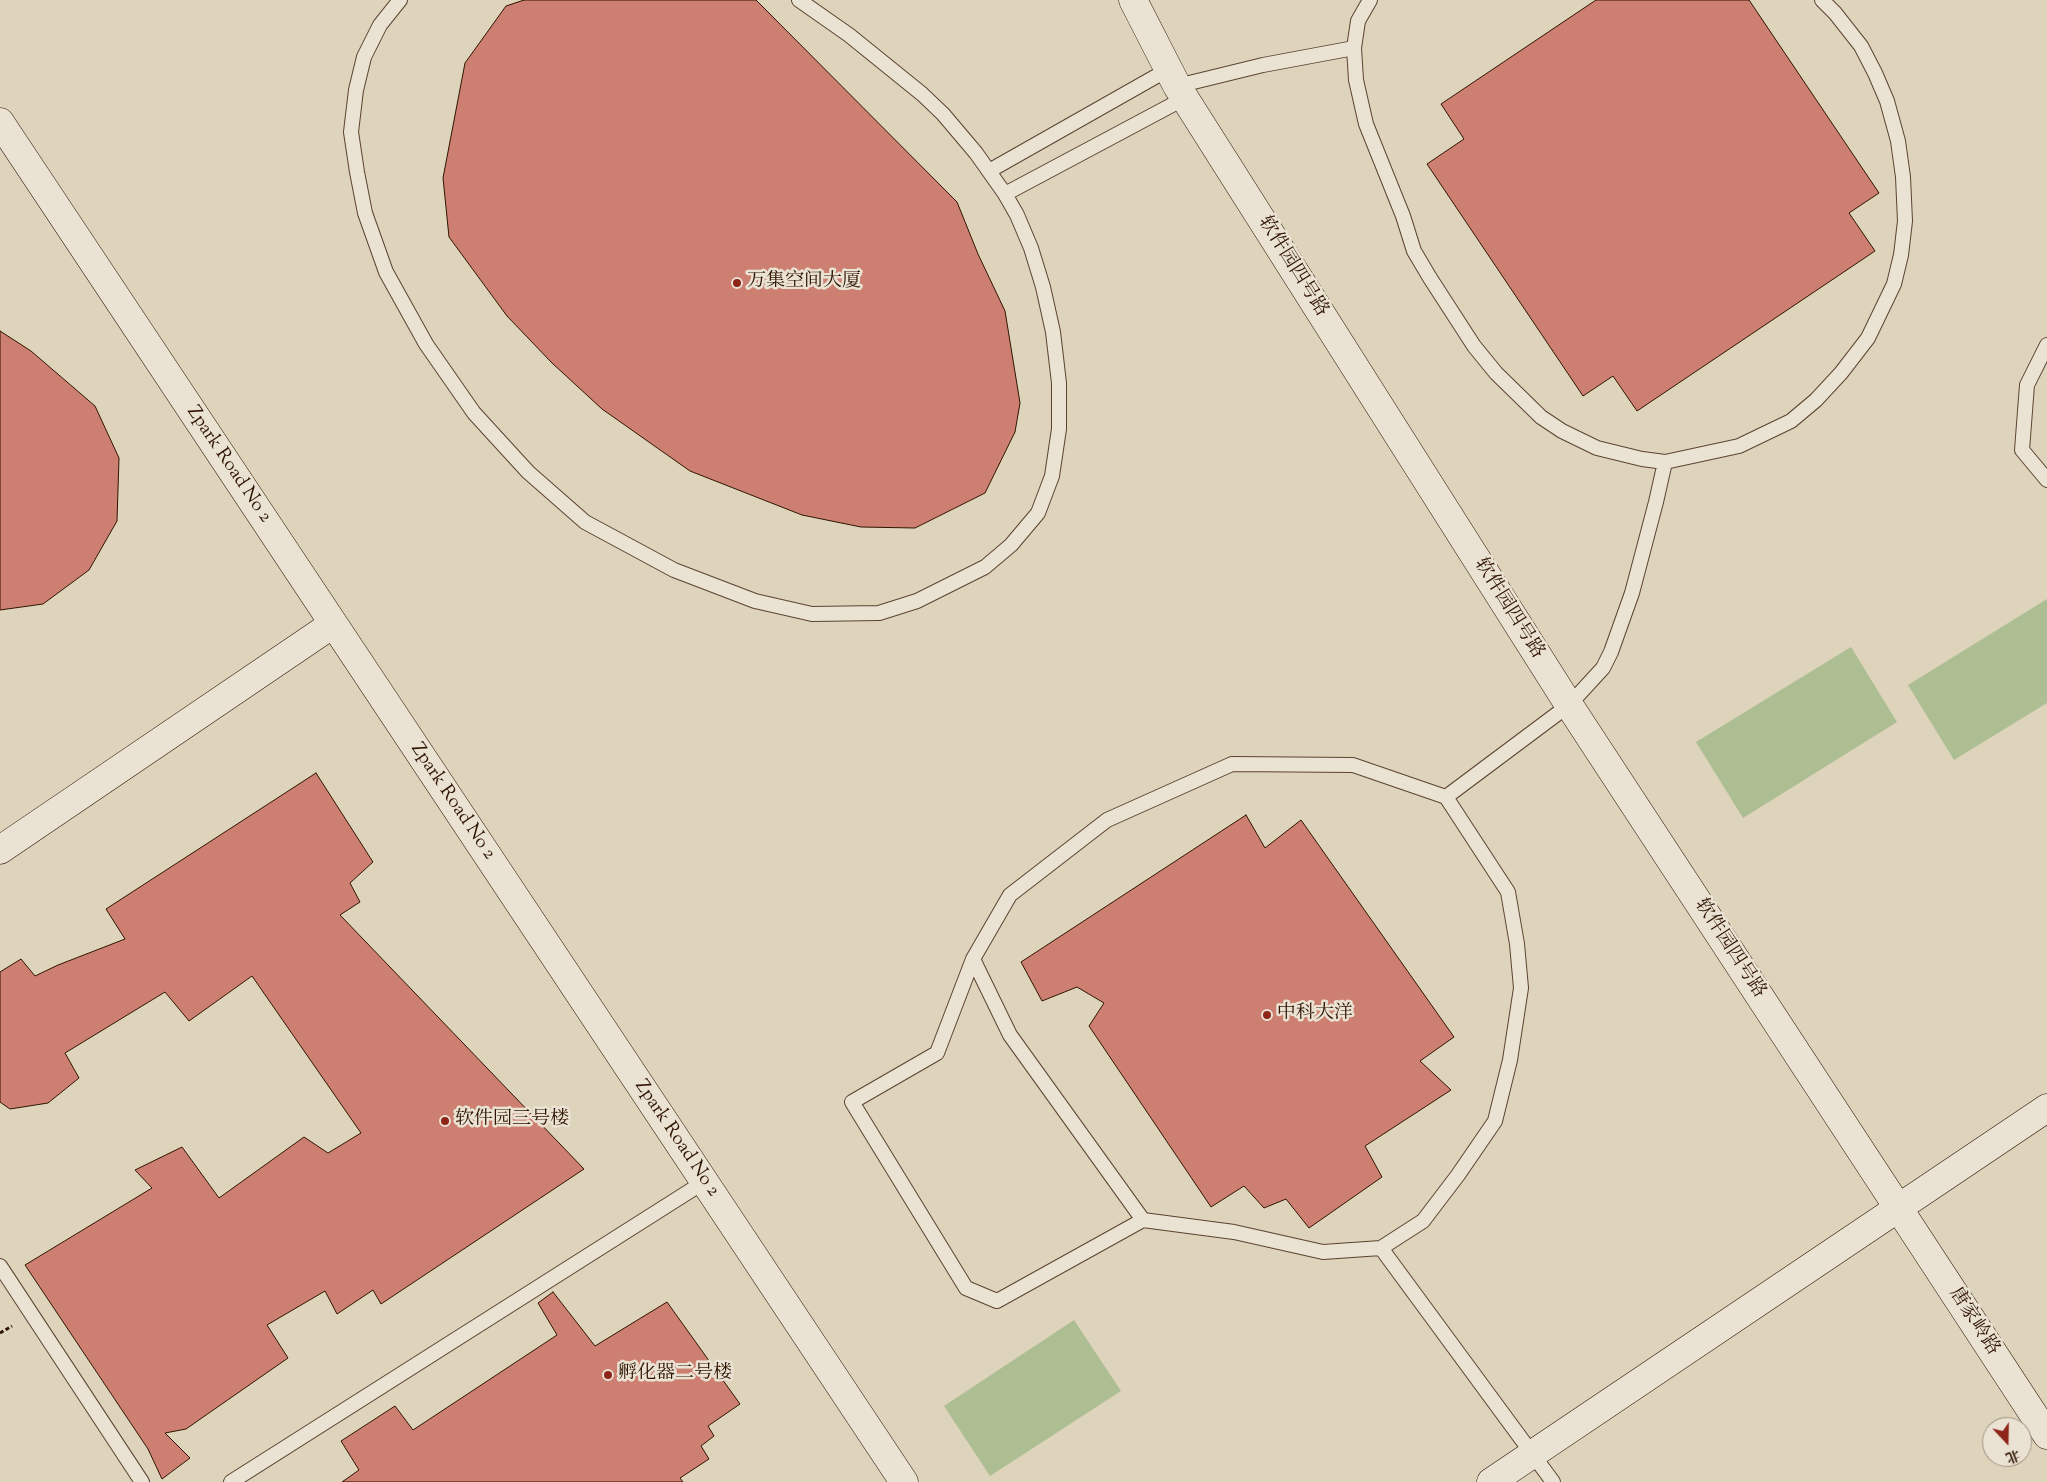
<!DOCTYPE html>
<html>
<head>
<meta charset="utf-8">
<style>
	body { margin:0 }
	#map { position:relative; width:2047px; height:1482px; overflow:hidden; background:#ded3bb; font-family:"Sorts Mill Goudy","Noto Serif SC",serif }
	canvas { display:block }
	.north { position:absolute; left:1982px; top:1417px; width:50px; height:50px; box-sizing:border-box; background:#eae2d3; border:1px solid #9f907f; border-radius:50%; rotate:159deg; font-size:14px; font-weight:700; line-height:20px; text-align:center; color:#2f1400 }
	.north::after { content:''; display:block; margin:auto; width:18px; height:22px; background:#8f2418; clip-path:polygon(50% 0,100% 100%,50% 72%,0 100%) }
</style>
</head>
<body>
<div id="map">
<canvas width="2047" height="1482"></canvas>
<div class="north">北</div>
</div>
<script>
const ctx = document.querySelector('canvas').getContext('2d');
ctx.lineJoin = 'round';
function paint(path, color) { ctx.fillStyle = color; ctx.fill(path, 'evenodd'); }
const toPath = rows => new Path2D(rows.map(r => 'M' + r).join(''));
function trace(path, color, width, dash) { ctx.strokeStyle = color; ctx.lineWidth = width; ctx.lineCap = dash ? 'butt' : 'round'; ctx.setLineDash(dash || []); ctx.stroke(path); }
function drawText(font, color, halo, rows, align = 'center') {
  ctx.font = font + ' "Sorts Mill Goudy","Noto Serif SC",serif'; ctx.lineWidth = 5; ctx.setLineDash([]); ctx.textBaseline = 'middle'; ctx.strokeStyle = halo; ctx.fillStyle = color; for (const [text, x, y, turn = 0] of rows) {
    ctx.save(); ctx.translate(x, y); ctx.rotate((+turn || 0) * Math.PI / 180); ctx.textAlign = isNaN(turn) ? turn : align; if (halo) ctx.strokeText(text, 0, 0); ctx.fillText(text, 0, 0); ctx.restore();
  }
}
paint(toPath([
	[2047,599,2047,703,1954,760,1908,685],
	[1851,647,1897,722,1743,818,1696,742],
	[1074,1320,1121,1391,990,1476,944,1406]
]), '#adbe93');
const building = toPath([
	[524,0,756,0,957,202,978,254,1005,311,1020,403,1015,432,985,493,915,528,861,527,802,515,690,471,602,409,552,363,507,316,449,237,443,178,465,63,506,6,524,0],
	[1596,0,1749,0,1879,193,1849,213,1875,251,1637,411,1613,376,1583,396,1427,164,1464,139,1441,104,1596,0],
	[0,331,31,351,95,406,119,458,117,521,89,570,43,604,0,610,0,331],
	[316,773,373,862,350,883,360,902,340,915,584,1169,381,1304,373,1290,337,1314,325,1291,267,1325,288,1358,186,1429,165,1433,190,1458,162,1479,148,1449,25,1265,152,1188,135,1170,182,1147,219,1198,304,1137,328,1153,361,1133,252,976,189,1021,165,992,65,1053,79,1078,48,1103,10,1109,0,1102,0,972,21,959,35,976,58,965,125,939,106,909,316,773],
	[1246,815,1265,848,1301,820,1454,1037,1420,1061,1451,1090,1365,1146,1382,1177,1309,1228,1286,1199,1264,1208,1244,1186,1211,1207,1089,1026,1104,1003,1077,987,1042,1001,1021,962,1246,815],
	[553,1292,595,1346,667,1302,740,1404,708,1426,714,1436,701,1446,709,1459,680,1478,683,1482,342,1482,359,1470,341,1441,395,1406,413,1430,557,1335,538,1303,553,1292]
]);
paint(building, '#cd8071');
trace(building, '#2f1400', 1);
const lane = toPath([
	[400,0,380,25,364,57,356,90,351,132,357,172,365,213,386,272,426,344,474,413,528,472,585,522,674,570,755,601,812,614,879,613,917,601,985,567,1011,545,1038,513,1052,476,1059,429,1059,383,1053,332,1043,287,1031,248,1017,215,1005,194,976,153,943,114,922,94,849,35,799,0],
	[1370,0,1358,21,1354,48,1356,80,1366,124,1403,216,1414,251,1430,278,1474,346,1496,373,1541,417,1562,431,1597,448,1642,459,1665,462,1739,446,1791,421,1816,400,1841,373,1868,338,1894,284,1901,255,1905,221,1903,177,1898,141,1887,101,1875,73,1861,46,1835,13,1822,0],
	[1177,86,1263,65,1354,48],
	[989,171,1169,69],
	[1005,194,1185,98],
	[2047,345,2027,385,2022,450,2047,480],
	[1232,764,1353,765,1446,797,1508,892,1517,944,1521,988,1510,1060,1495,1121,1458,1175,1423,1221,1381,1248,1323,1252,1234,1232,1143,1220,997,1301,966,1288,852,1102,937,1053,973,959,1010,895,1107,820,1232,764],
	[1446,797,1569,705,1603,668,1611,652,1632,593,1656,502,1665,462],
	[973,959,1010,1035,1143,1220],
	[1381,1248,1553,1482],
	[0,1266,142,1482],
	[231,1482,704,1182]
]);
const secondary = toPath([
	[1133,0,1177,86,1569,705,2047,1435],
	[0,122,904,1482],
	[0,850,333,624],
	[1491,1482,2047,1108]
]);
trace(lane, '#5b442f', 16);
trace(secondary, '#2f1400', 29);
trace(toPath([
	[0,1333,12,1326]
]), '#2f1400', 3, [4, 2.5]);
trace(lane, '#eae2d3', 14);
trace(secondary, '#eae2d3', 28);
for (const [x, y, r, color] of [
	[737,283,5,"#8f2418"],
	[1267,1015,5,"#8f2418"],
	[445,1121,5,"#8f2418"],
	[608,1375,5,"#8f2418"]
]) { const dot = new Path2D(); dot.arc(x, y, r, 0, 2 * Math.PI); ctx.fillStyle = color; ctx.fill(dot); trace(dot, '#eae2d3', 2); }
drawText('19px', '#2f1400', '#eae2d3', [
	["软件园四号路",1292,267,58],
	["Zpark Road No 2",228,465,56],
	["软件园四号路",1508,609,58],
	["Zpark Road No 2",452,802,56],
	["软件园四号路",1729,949,57],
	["Zpark Road No 2",676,1139,56],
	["唐家岭路",1973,1322,57]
]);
drawText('19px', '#2f1400', '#eae2d3', [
	["万集空间大厦",747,283],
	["中科大洋",1277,1015],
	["软件园三号楼",455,1121],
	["孵化器二号楼",618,1375]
], 'left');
</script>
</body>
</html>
